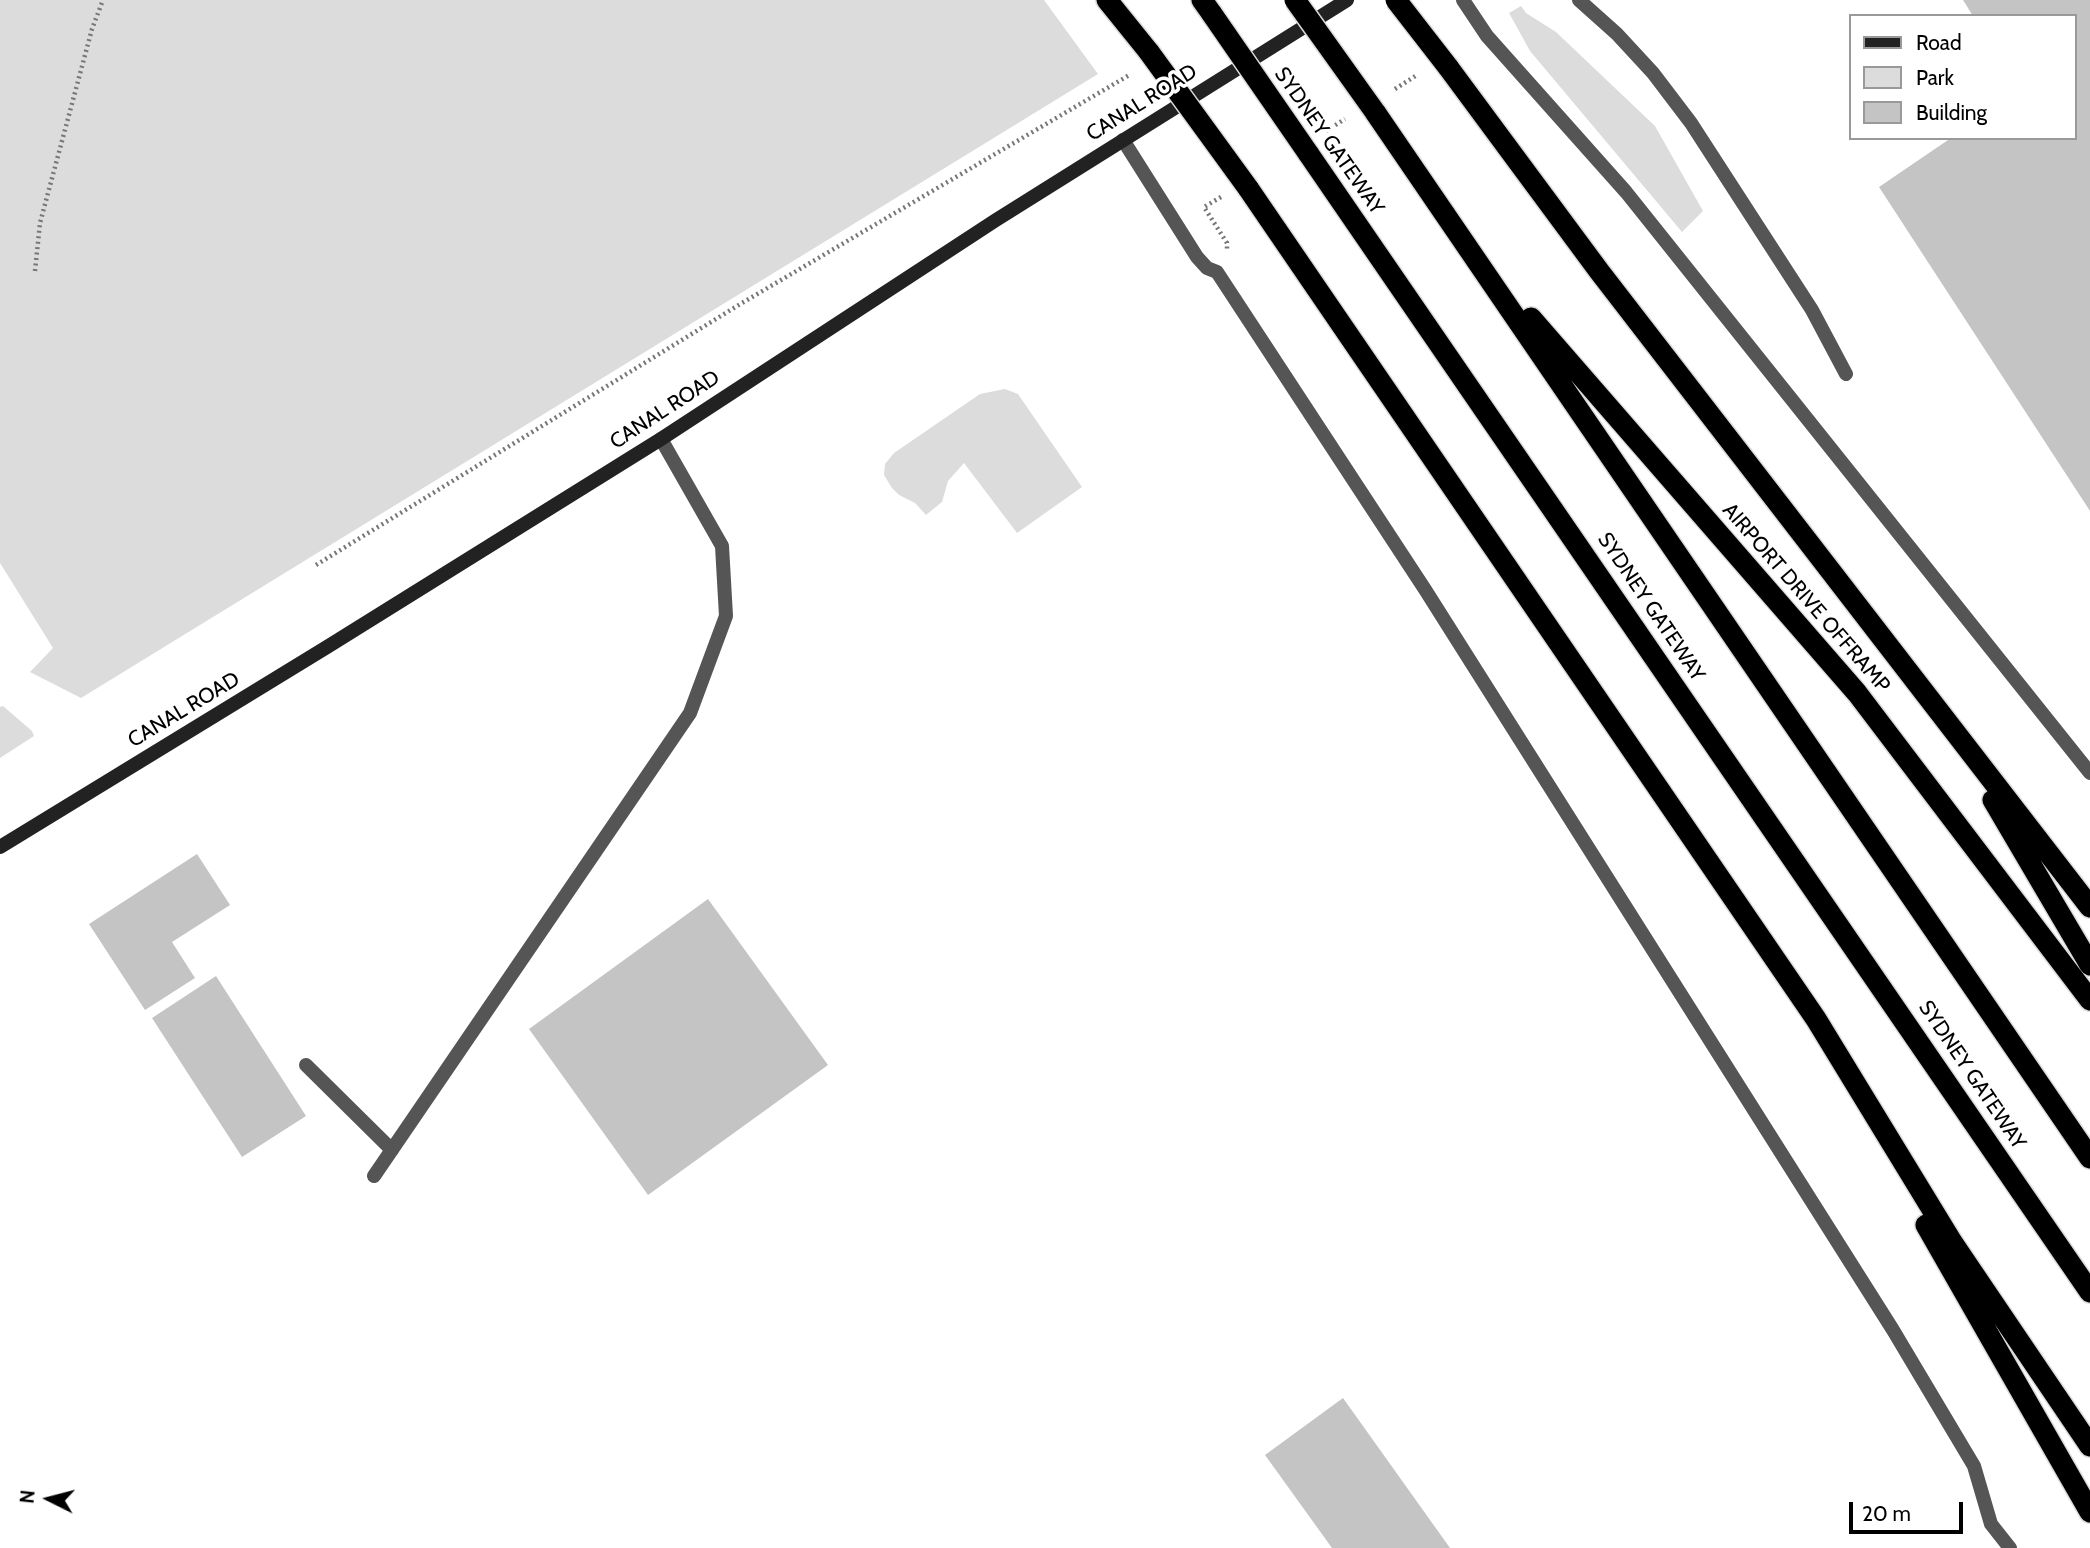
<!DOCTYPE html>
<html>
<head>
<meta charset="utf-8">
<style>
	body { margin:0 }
	#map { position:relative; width:2090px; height:1548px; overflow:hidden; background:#fff; font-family:Cabin,sans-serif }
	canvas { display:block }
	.legend { position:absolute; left:1849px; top:14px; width:228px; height:126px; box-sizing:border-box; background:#fff; border:2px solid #999; margin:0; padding:9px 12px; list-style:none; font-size:21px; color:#000 }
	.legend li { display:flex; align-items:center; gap:14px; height:35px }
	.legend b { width:35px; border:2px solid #999 }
	.north { position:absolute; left:14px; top:1464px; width:70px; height:70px; -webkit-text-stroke:5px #fff; paint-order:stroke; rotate:276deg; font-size:19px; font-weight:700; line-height:28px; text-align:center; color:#000 }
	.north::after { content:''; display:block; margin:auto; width:24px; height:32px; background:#000; clip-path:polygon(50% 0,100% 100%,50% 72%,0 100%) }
	.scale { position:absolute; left:1849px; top:1502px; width:114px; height:32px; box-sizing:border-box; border:4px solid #000; border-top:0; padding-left:9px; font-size:21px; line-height:24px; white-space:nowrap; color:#000; -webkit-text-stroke:5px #fff; paint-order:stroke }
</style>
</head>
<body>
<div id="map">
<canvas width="2090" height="1548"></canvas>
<ul class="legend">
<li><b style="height:9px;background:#222"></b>Road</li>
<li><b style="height:19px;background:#dcdcdc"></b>Park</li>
<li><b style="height:19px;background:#c4c4c4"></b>Building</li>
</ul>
<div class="north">N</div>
<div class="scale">20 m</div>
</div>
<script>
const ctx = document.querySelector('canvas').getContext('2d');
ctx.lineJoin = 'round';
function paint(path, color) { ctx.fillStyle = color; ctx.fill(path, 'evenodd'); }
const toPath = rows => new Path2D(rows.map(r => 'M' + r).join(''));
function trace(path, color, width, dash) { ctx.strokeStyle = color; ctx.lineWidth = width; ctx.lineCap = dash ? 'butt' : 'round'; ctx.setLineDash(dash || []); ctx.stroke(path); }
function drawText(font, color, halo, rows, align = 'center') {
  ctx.font = font + ' Cabin,sans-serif'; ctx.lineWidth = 7; ctx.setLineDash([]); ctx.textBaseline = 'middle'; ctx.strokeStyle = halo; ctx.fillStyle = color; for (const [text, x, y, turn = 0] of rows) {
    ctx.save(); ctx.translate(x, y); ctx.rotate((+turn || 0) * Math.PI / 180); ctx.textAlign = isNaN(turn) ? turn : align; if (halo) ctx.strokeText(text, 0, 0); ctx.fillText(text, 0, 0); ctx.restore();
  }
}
paint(toPath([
	[0,0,1044,0,1098,74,81,698,30,672,53,648,0,563],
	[1521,6,1526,13,1556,32,1655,126,1703,211,1682,232,1530,51,1509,13],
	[1005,389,1018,394,1082,487,1017,533,964,463,948,481,942,502,926,515,915,503,899,495,892,488,884,475,885,464,894,453,980,394],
	[3,706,32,731,34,736,0,758,0,707]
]), '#dcdcdc');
paint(toPath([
	[1963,0,2090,0,2090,511,1879,187,1951,138,2074,138,2074,16,1973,16],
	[197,854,230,905,172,942,195,978,145,1010,89,924],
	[708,899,828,1065,648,1195,529,1029],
	[216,976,306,1116,242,1157,152,1018],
	[1343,1398,1450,1548,1332,1548,1265,1455]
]), '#c4c4c4');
const motorway = toPath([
	[1107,0,1149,52],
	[1202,0,1212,14],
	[1448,67,1599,271,2090,907],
	[1375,112,2090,1158],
	[1308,153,2090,1292],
	[1248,188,1816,1019,1952,1242,2090,1446],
	[1531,318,1857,693,2090,1000],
	[1993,800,2090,965],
	[1926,1225,2090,1512]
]);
trace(motorway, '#dbdbdb', 24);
trace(toPath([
	[1395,89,1417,75],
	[1326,131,1345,119],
	[1221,197,1204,207,1227,243,1227,249],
	[35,271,40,223,92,29,103,0],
	[316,565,742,303,1131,74]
]), '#777', 4.5, [2, 3.5]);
trace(toPath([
	[1463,0,1487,36,1626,192,2090,773],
	[1579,0,1617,34,1653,73,1691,123,1812,310,1846,374],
	[1123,140,1197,257,1207,268,1217,272,1426,591,1893,1330,1974,1466,1991,1524,2010,1548],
	[306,1065,392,1150],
	[374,1176,690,713,726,616,722,546,661,439]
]), '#555', 14);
trace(toPath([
	[0,847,327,647,661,439,996,220,1347,0]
]), '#222', 14);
trace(motorway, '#000', 21);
const motorwayBridge = toPath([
	[1295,0,1375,112],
	[1396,0,1448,67],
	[1212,14,1308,153],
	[1149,52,1248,188]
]);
trace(motorwayBridge, '#dbdbdb', 24, []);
trace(motorwayBridge, '#000', 21);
drawText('21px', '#000', '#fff', [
	["CANAL ROAD",1142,103,-32],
	["SYDNEY GATEWAY",1329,141,55],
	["CANAL ROAD",665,410,-33],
	["AIRPORT DRIVE OFFRAMP",1806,598,49],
	["SYDNEY GATEWAY",1651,607,56],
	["CANAL ROAD",184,710,-31],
	["SYDNEY GATEWAY",1972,1075,56]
]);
</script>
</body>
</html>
